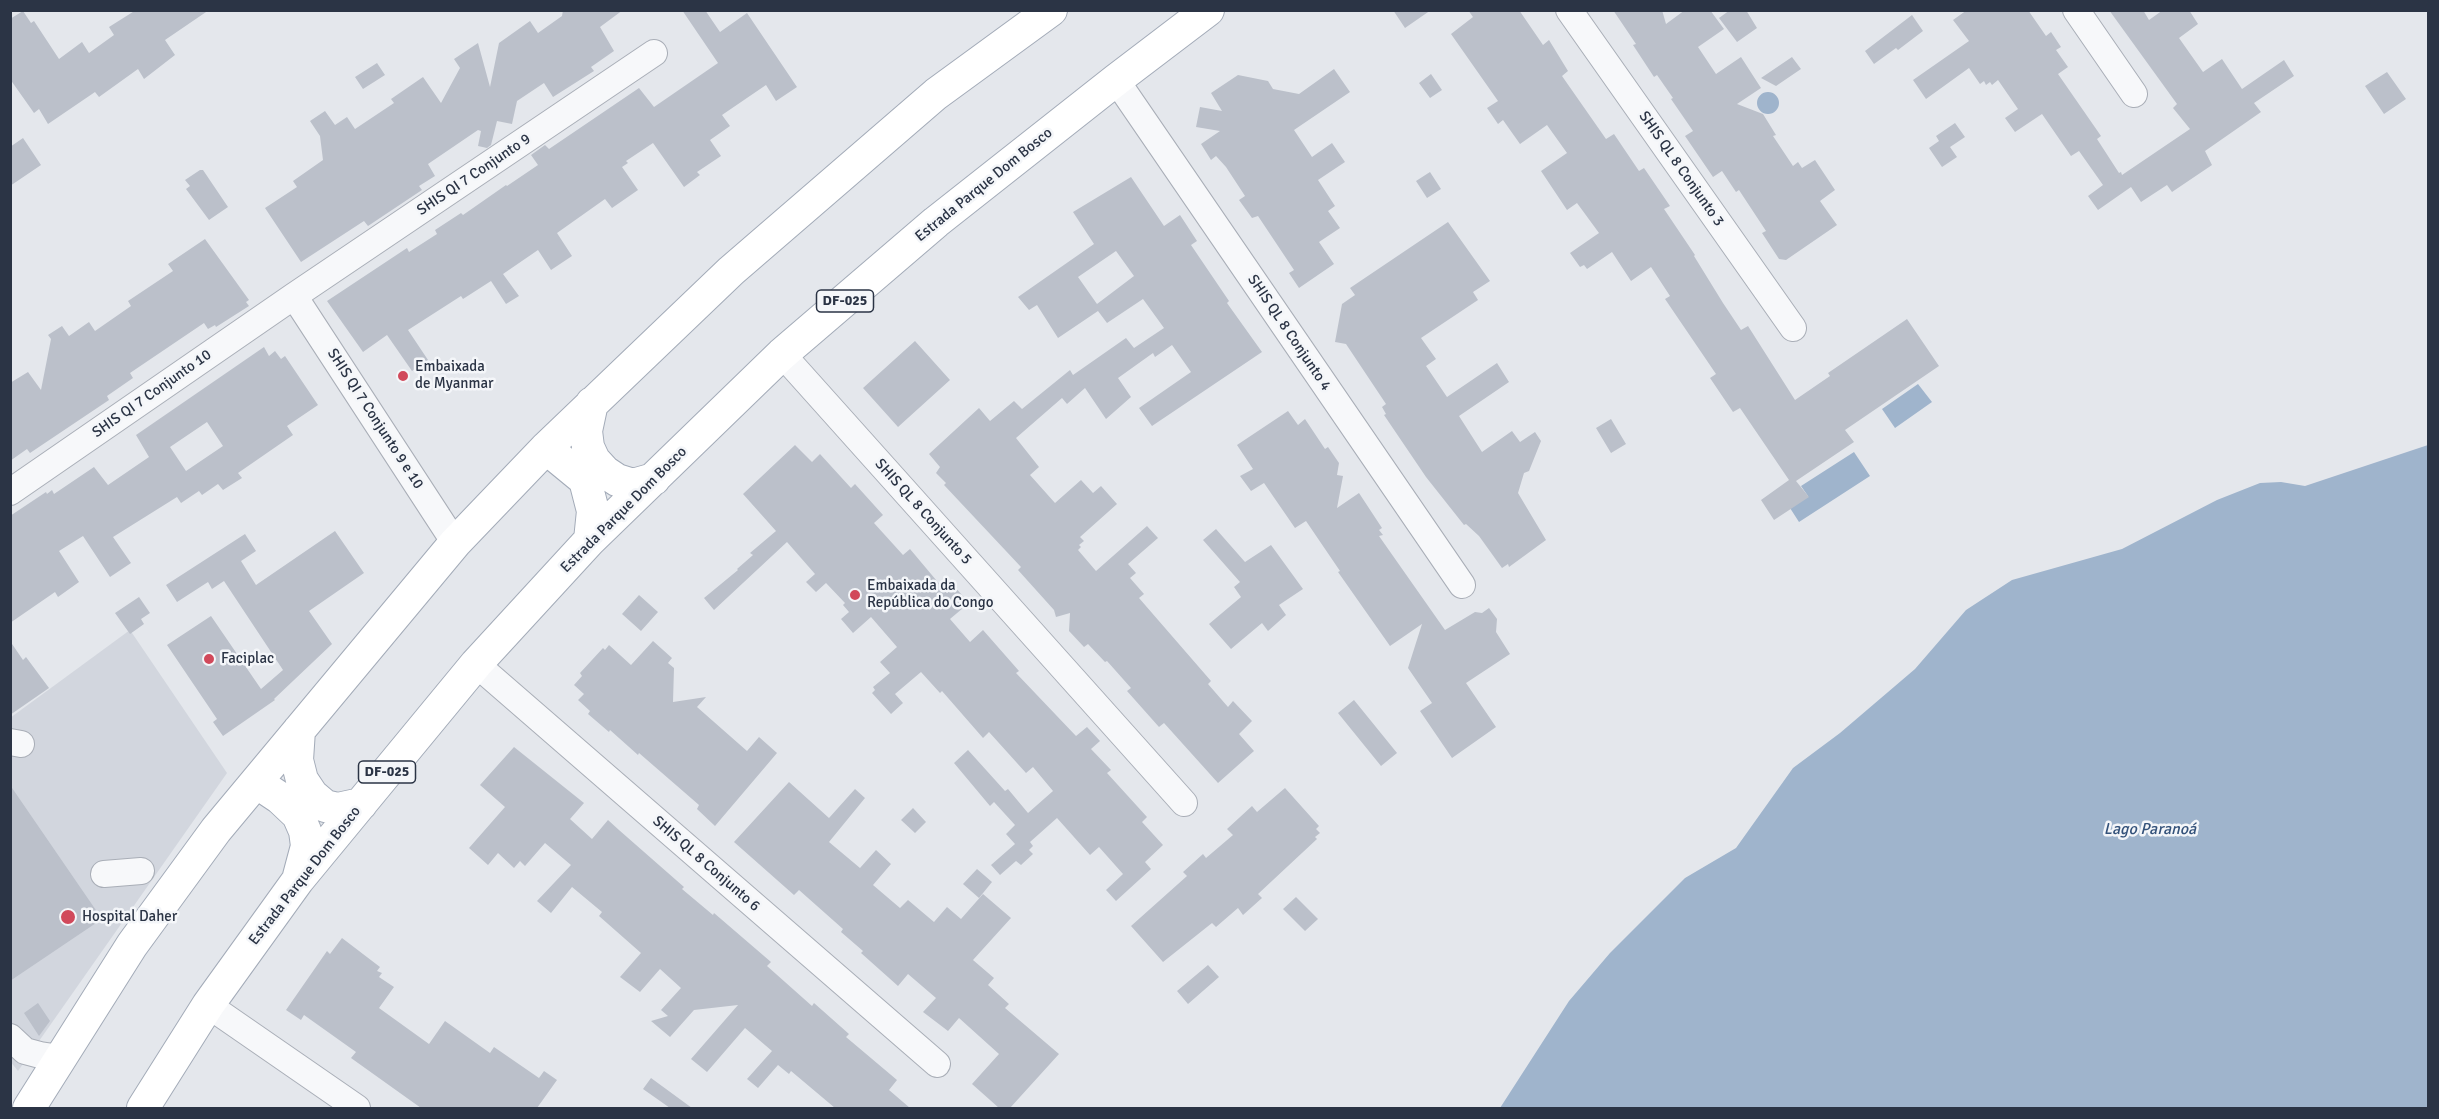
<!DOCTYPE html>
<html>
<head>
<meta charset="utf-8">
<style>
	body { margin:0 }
	#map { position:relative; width:2439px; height:1119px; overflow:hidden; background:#e4e7ec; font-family:Signika,sans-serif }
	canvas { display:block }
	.frame { position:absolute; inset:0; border:12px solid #2b3445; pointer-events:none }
</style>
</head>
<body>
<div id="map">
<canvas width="2439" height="1119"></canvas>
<div class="frame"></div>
</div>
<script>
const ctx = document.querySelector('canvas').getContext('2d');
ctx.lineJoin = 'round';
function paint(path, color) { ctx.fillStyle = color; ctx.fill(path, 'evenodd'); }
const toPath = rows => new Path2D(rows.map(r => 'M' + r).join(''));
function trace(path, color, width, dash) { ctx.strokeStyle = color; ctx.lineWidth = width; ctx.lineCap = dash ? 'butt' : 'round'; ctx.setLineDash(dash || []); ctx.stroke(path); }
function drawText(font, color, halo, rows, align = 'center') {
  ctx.font = font + ' Signika,sans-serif'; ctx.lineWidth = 5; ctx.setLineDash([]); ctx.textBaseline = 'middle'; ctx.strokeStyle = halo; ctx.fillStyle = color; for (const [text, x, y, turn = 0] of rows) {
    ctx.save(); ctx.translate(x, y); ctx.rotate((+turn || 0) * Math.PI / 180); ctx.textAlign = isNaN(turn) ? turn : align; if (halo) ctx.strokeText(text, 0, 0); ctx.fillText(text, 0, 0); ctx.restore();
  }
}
paint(toPath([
	[130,630,227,773,18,1071,10,1061,10,718]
]), '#d2d6de');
paint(toPath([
	'1757 103a11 11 0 1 1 22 0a11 11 0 1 1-22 0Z',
	[1918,384,1932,402,1895,428,1882,409],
	[2428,445,2428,1108,1500,1108,1569,1001,1610,953,1685,878,1736,848,1793,768,1840,733,1915,669,1966,610,2012,580,2122,549,2217,500,2260,483,2281,482,2305,486],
	[1854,452,1870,476,1799,522,1790,508,1808,496,1801,486]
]), '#9fb4cc');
paint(toPath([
	[136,10,209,10,165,40,175,55,144,79,138,69,99,97,95,92,48,124,39,109,34,113,10,79,10,19,23,11,31,23,34,21,59,59,82,42,89,53,114,35,109,27],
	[563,10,623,10,600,27,614,51,591,67,594,71,553,97,544,83,517,101,512,124,497,121,491,145,487,148,478,146,481,131,478,130,428,164,435,176,419,186,422,190,368,226,364,221,301,262,265,208,297,187,293,181,323,160,320,136,310,121,325,111,335,125,347,117,355,129,394,103,391,99,423,77,441,103,460,68,454,59,478,43,490,87,499,43,530,21,538,33,562,16],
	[682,10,705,10,720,32,747,13,797,87,776,101,766,85,722,115,730,126,710,140,721,156,697,172,700,175,684,187,653,143,626,161,628,163,622,167,638,190,612,208,605,199,557,233,572,256,551,270,538,250,503,274,519,296,506,304,491,281,463,299,461,296,408,330,428,360,412,371,387,335,363,352,327,301,407,248,409,252,437,234,435,230,461,213,463,215,506,185,507,186,538,165,531,155,545,145,549,149,639,88,654,107,718,63],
	[1393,10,1431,10,1405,28],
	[1468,10,1519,10,1543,45,1549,40,1568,71,1562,76,1606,139,1614,134,1639,171,1644,168,1670,206,1664,209,1695,255,1694,256,1723,303,1741,330,1748,326,1795,400,1830,376,1828,373,1907,319,1939,366,1845,430,1854,442,1796,481,1809,497,1774,520,1761,500,1789,480,1740,408,1733,412,1710,378,1716,374,1665,299,1670,296,1651,267,1631,281,1612,252,1587,269,1584,265,1580,267,1570,253,1599,233,1577,203,1567,210,1541,171,1567,153,1547,125,1520,144,1503,120,1498,124,1487,108,1498,101,1451,34,1473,17],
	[1613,10,1662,10,1666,24,1685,10,1710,10,1724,29,1698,47,1716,74,1741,57,1761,88,1737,104,1763,114,1776,135,1773,136,1793,166,1798,162,1802,168,1815,160,1835,190,1820,201,1837,225,1786,260,1779,259,1762,233,1766,231,1739,190,1736,192,1722,171,1713,177,1685,136,1693,131,1671,99,1673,98,1657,75,1654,77,1633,45,1636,44],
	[1730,10,1746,10,1757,28,1737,42,1719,18],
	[1967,10,2028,10,2046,36,2051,32,2061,47,2056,50,2068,67,2058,74,2101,136,2097,139,2119,173,2121,172,2122,175,2190,129,2173,108,2177,104,2109,10,2143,10,2149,20,2163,10,2189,10,2198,24,2179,38,2203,72,2222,59,2242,89,2284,60,2294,76,2254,103,2261,112,2205,151,2212,165,2172,192,2167,185,2141,202,2131,187,2098,210,2088,196,2103,185,2079,151,2071,156,2042,114,2015,132,2005,118,2018,109,1998,80,1992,85,1990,82,1986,85,1984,81,1980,84,1969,68,1926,99,1913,80,1969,41,1953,20],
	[1912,15,1923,31,1898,50,1896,48,1874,64,1865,51],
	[1792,57,1801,69,1776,86,1761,78],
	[377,63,385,75,363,89,355,77],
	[1334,69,1350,92,1294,130,1312,157,1332,143,1345,162,1318,180,1335,206,1328,211,1340,228,1319,242,1334,264,1299,288,1289,273,1294,270,1258,216,1252,218,1239,200,1245,196,1226,167,1216,156,1211,160,1201,144,1220,131,1196,127,1200,107,1222,111,1211,93,1238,75,1268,81,1273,89,1299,94],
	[2387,72,2406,99,2384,114,2365,86],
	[1431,74,1442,90,1430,98,1419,83],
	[1955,123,1965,137,1950,147,1957,157,1942,167,1929,148,1939,141,1936,136],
	[23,138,41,165,10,186,10,147],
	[200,170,203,170,228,207,209,220,186,189,190,186,185,180],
	[1430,172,1441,189,1427,198,1416,181],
	[1131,177,1164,226,1180,215,1197,241,1191,245,1229,301,1227,303,1262,352,1152,426,1139,408,1191,372,1172,345,1155,357,1153,353,1118,378,1131,397,1106,419,1085,388,1067,404,1062,398,1016,438,1039,467,1030,475,1055,503,1081,480,1093,493,1101,486,1117,504,1080,537,1084,541,1079,545,1081,547,1078,550,1096,571,1147,526,1158,538,1128,564,1136,573,1130,578,1144,594,1139,598,1211,681,1208,684,1228,707,1233,701,1252,721,1239,734,1254,751,1218,783,1164,723,1159,727,1127,691,1131,688,1107,661,1105,662,1088,644,1084,647,1069,631,1070,613,1056,617,1054,610,1018,570,1021,567,944,485,946,483,936,473,940,467,929,454,979,408,990,421,1014,401,1022,409,1070,370,1073,375,1126,338,1134,348,1164,328,1143,299,1107,323,1098,311,1058,338,1037,305,1029,310,1018,297,1094,244,1073,212],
	[1116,251,1134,276,1097,304,1078,277],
	[1448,222,1490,281,1473,292,1478,300,1421,338,1436,359,1426,366,1447,397,1497,363,1509,382,1459,416,1482,452,1512,431,1520,442,1535,432,1541,441,1529,471,1524,473,1518,493,1546,540,1509,567,1508,564,1502,568,1479,536,1466,524,1464,525,1426,477,1384,415,1386,414,1382,407,1386,404,1346,344,1335,342,1342,304,1355,295,1350,288],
	[205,239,249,300,246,302,249,306,216,327,215,325,208,329,204,323,130,373,133,378,107,396,109,400,30,453,27,449,10,461,10,383,28,372,41,390,51,339,48,335,62,326,69,336,89,322,95,331,131,306,128,301,173,271,168,264],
	[915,341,950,380,898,427,863,388],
	[264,347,269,356,275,351,281,359,285,356,318,405,287,426,293,435,238,473,242,478,223,490,218,484,202,495,199,491,181,503,177,497,113,537,131,563,110,577,83,536,59,551,79,582,58,597,55,592,10,623,10,516,46,492,47,494,52,490,54,494,94,467,108,485,149,457,136,435],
	[207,422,223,446,186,471,170,447],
	[1288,411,1298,425,1305,419,1325,449,1328,447,1339,463,1337,475,1343,476,1337,508,1359,493,1382,528,1379,530,1383,535,1379,536,1445,630,1475,612,1482,613,1489,608,1497,619,1496,632,1510,654,1466,683,1496,727,1452,758,1420,711,1432,703,1408,668,1422,624,1390,646,1338,572,1340,571,1306,521,1295,528,1264,483,1251,491,1240,476,1253,469,1237,445],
	[1611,419,1626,444,1611,453,1596,428],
	[795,445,812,462,820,454,851,488,855,484,883,515,874,523,903,555,910,549,947,593,954,586,969,603,950,619,970,642,983,630,1019,671,1016,673,1076,736,1087,727,1100,741,1091,749,1111,770,1107,773,1147,817,1142,822,1163,845,1145,862,1151,869,1116,901,1106,890,1123,874,1099,847,1090,855,1057,818,1030,842,1033,846,1029,850,1033,854,1021,865,1016,861,1000,875,991,865,1015,844,1006,834,1015,825,994,802,990,806,954,763,968,750,1005,791,1008,789,1028,813,1053,791,1033,767,1026,773,989,732,983,738,942,691,940,693,921,672,895,694,903,703,891,714,872,693,875,690,873,687,890,673,880,662,897,647,871,617,853,633,841,619,849,612,843,605,845,603,826,583,816,592,806,582,815,574,787,542,714,610,704,598,738,570,737,569,753,555,750,553,776,531,743,494],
	[1216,529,1245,562,1271,545,1303,589,1279,605,1286,615,1268,631,1262,623,1231,649,1209,624,1241,597,1234,587,1240,582,1203,540],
	[335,531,364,573,309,611,332,644,274,699,275,700,223,736,213,722,217,719,167,645,211,616,261,689,283,670,224,581,212,589,208,582,177,602,166,585,245,534,256,551,241,561,256,585],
	[639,595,658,612,641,631,622,614],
	[139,597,150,613,141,619,144,624,130,634,115,613],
	[10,641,23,660,26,657,49,688,10,715],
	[653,641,672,658,668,663,674,668,673,702,706,697,697,707,747,751,759,737,777,753,715,826,697,809,699,805,639,753,638,755,610,730,609,732,588,714,590,711,578,700,584,694,574,685,582,676,580,673,603,648,605,650,609,645,631,665],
	[1354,700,1397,753,1381,766,1338,713],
	[514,747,584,803,570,819,592,839,608,820,619,830,684,887,682,889,713,915,714,913,771,962,767,966,812,1006,814,1003,849,1034,846,1037,897,1080,889,1090,910,1108,835,1108,791,1071,789,1074,778,1065,758,1088,747,1079,772,1051,745,1028,707,1072,691,1059,738,1005,694,1010,670,1037,651,1021,668,1016,661,1010,681,988,660,969,640,992,620,977,641,953,599,916,602,912,572,887,551,913,537,901,571,865,545,843,525,866,520,861,514,868,498,853,488,865,469,848,505,807,480,785],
	[789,782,829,818,855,789,865,798,829,842,860,868,876,850,891,864,873,885,900,908,908,900,934,922,947,907,961,919,983,894,1011,918,973,960,994,978,988,985,1009,1004,1005,1008,1059,1054,1010,1108,999,1108,972,1084,999,1054,959,1018,948,1031,923,1012,936,998,908,974,898,986,861,953,863,951,841,932,843,929,799,890,794,895,734,842],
	[10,785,102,919,10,981],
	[1285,788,1319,826,1316,829,1320,833,1315,837,1317,839,1258,894,1262,898,1243,915,1238,908,1216,927,1212,923,1163,962,1131,926,1187,876,1183,872,1203,854,1206,858,1233,835,1227,829,1252,806,1257,812],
	[913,808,926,822,915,833,901,820],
	[977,869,992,882,979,898,963,884],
	[1296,897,1318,919,1305,931,1283,909],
	[342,938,380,967,377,971,382,973,379,977,394,987,379,1008,429,1044,445,1021,490,1053,494,1047,539,1078,544,1071,557,1080,537,1108,421,1108,351,1058,356,1052,304,1015,301,1020,286,1010,327,951,330,954],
	[1208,965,1219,977,1188,1004,1177,991],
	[38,1003,50,1021,39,1036,24,1013],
	[651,1078,692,1108,670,1108,643,1089]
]), '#bbc0ca');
const minor = toPath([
	[1569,10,1793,328],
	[2076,10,2134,94],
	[1116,80,1462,585],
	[294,296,455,543],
	[782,354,1184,803],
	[10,492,294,296,654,53],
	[476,664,937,1064],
	[10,742,21,744],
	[104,874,141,871],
	[208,1005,357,1108],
	[10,1037,25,1051,40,1055,60,1058]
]);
const major = toPath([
	[592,403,586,431,588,447,594,460,605,472,617,480,633,485,654,479],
	[546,448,585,480,593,511,590,540],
	[299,730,297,760,302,780,312,795,325,806,338,809,361,804],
	[256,782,280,798,298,815,305,831,307,846,299,876],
	[29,1108,132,945,216,830,455,543,546,448,731,271,936,94,1051,10],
	[143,1108,208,1005,298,880,476,664,590,540,782,354,936,222,1116,80,1208,10]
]);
trace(minor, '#a9aeb7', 28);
trace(major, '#a3abb8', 34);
trace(minor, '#f7f8fa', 26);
trace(major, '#fff', 32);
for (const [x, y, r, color] of [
	[403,376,6,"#d1495b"],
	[855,595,6,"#d1495b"],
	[209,659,6,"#d1495b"],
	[68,917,8,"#d1495b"]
]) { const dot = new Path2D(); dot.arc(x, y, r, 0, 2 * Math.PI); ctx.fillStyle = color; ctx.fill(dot); trace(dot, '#f4f6f9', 2); }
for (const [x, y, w] of [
	[845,301,57],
	[387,772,57]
]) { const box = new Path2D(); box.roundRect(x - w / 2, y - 11, w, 22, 4.5); ctx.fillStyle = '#f4f6f9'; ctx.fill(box); trace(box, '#2b3445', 1.5); }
drawText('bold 14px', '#2b3445', null, [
	["DF-025",845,301],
	["DF-025",387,772]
]);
drawText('15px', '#2b3445', '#f4f6f9', [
	["SHIS QL 8 Conjunto 3",1681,169,55],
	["SHIS QI 7 Conjunto 9",474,175,-34],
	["Estrada Parque Dom Bosco",984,185,-39],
	["SHIS QL 8 Conjunto 4",1289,333,56],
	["SHIS QI 7 Conjunto 10",152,394,-35],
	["SHIS QI 7 Conjunto 9 e 10",375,419,57],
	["Estrada Parque Dom Bosco",624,510,-45],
	["SHIS QL 8 Conjunto 5",923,512,48],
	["SHIS QL 8 Conjunto 6",706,864,41],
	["Estrada Parque Dom Bosco",305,876,-52]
]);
drawText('15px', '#2b3445', '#f4f6f9', [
	["Embaixada",415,367],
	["de Myanmar",415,384],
	["Embaixada da",867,586],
	["República do Congo",867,603],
	["Faciplac",221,659],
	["Hospital Daher",82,917]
], 'left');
drawText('italic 16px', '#34527a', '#f4f6f9', [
	["Lago Paranoá",2150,830]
]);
</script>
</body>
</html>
